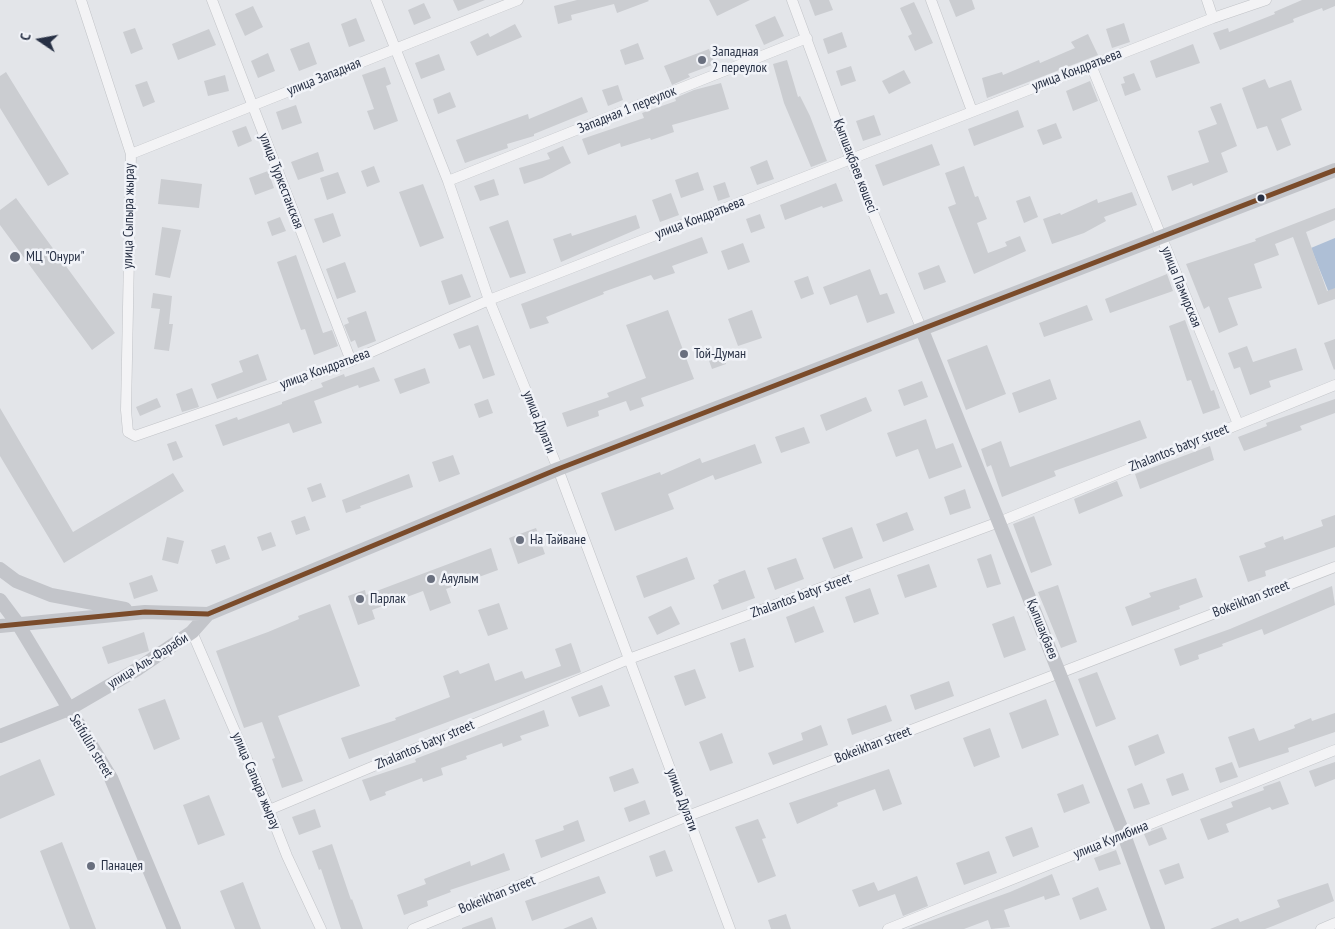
<!DOCTYPE html>
<html>
<head>
<meta charset="utf-8">
<style>
	body { margin:0 }
	#map { position:relative; width:1335px; height:929px; overflow:hidden; background:#e3e5e9; font-family:"PT Sans Narrow",sans-serif }
	canvas { display:block }
	.north { position:absolute; left:15px; top:15px; width:50px; height:50px; -webkit-text-stroke:4px #f1f3f8; paint-order:stroke; rotate:282deg; font-size:14px; font-weight:700; line-height:20px; text-align:center; color:#273044 }
	.north::after { content:''; display:block; margin:auto; width:18px; height:22px; background:#273044; clip-path:polygon(50% 0,100% 100%,50% 72%,0 100%) }
</style>
</head>
<body>
<div id="map">
<canvas width="1335" height="929"></canvas>
<div class="north">С</div>
</div>
<script>
const ctx = document.querySelector('canvas').getContext('2d');
ctx.lineJoin = 'round';
function paint(path, color) { ctx.fillStyle = color; ctx.fill(path, 'evenodd'); }
const toPath = rows => new Path2D(rows.map(r => 'M' + r).join(''));
function trace(path, color, width, dash) { ctx.strokeStyle = color; ctx.lineWidth = width; ctx.lineCap = dash ? 'butt' : 'round'; ctx.setLineDash(dash || []); ctx.stroke(path); }
function drawText(font, color, halo, rows, align = 'center') {
  ctx.font = font + ' "PT Sans Narrow",sans-serif'; ctx.lineWidth = 5; ctx.setLineDash([]); ctx.textBaseline = 'middle'; ctx.strokeStyle = halo; ctx.fillStyle = color; for (const [text, x, y, turn = 0] of rows) {
    ctx.save(); ctx.translate(x, y); ctx.rotate((+turn || 0) * Math.PI / 180); ctx.textAlign = isNaN(turn) ? turn : align; if (halo) ctx.strokeText(text, 0, 0); ctx.fillText(text, 0, 0); ctx.restore();
  }
}
paint(toPath([
	[1335,238,1335,291,1329,293,1311,248]
]), '#aebfd6');
paint(toPath([
	[453,0,485,0,458,11],
	[577,0,648,0,649,1,617,13,614,4,571,15,572,20,558,24,554,6],
	[709,0,750,0,717,16],
	[809,0,829,0,833,10,815,16],
	[949,0,972,0,975,9,956,17],
	[1302,0,1335,0,1335,6,1323,11,1322,8,1293,19,1294,22,1220,50,1213,33,1228,28,1229,32,1275,14,1274,12],
	[914,2,933,43,915,51,908,36,912,34,900,8],
	[424,3,431,18,414,25,408,10],
	[253,6,263,27,245,36,235,14],
	[775,16,784,36,764,45,755,25],
	[356,18,365,41,349,47,341,24],
	[1124,23,1130,42,1112,48,1106,29],
	[515,24,522,37,477,56,470,42,488,33,490,37],
	[135,28,143,49,131,54,123,32],
	[209,29,216,45,178,60,172,44],
	[842,32,847,47,828,54,823,39],
	[1088,34,1098,55,987,98,982,78,1002,72,1003,75,1039,60,1040,63,1075,48,1071,42],
	[309,42,317,64,299,71,290,49],
	[638,43,644,59,625,65,620,50],
	[1193,44,1200,63,1156,78,1150,61],
	[709,49,715,64,688,74,690,77,672,85,664,66],
	[268,53,275,71,258,78,251,61],
	[439,54,445,70,421,79,415,63],
	[787,60,798,97,800,96,810,116,827,161,811,167,784,103,773,64],
	[851,66,856,81,841,86,836,71],
	[385,67,391,84,386,86,398,121,374,130,367,111,374,109,362,75],
	[904,70,911,83,889,94,882,81],
	[6,72,69,174,48,186,0,108,0,76],
	[1134,73,1141,90,1125,96,1121,84,1125,83,1123,77],
	[225,75,229,91,208,96,204,81],
	[1265,79,1269,88,1291,80,1302,110,1281,119,1291,145,1277,151,1267,126,1257,129,1242,88],
	[147,81,155,102,143,107,135,85],
	[1090,81,1098,101,1073,111,1066,91],
	[721,83,729,109,672,125,674,132,651,140,650,138,621,147,620,143,588,155,582,139,644,118,642,113,676,101,675,98,694,90],
	[618,85,623,100,608,106,602,90],
	[450,92,456,107,438,114,433,99],
	[582,97,588,112,534,134,534,136,507,144,508,148,465,163,456,140,528,114,529,119],
	[1221,103,1237,146,1221,153,1228,172,1193,186,1192,183,1172,191,1167,176,1209,162,1198,131,1217,124,1210,107],
	[296,105,302,123,282,130,276,112],
	[1018,110,1024,127,974,146,968,129],
	[874,115,881,135,863,141,856,121],
	[1056,123,1062,138,1043,145,1037,130],
	[246,126,252,141,238,147,232,131],
	[932,144,940,165,883,186,875,165],
	[563,146,571,163,542,178,524,184,519,168,550,159,547,153],
	[318,152,324,171,298,180,291,162],
	[767,160,774,179,757,185,750,167],
	[374,166,380,182,367,187,361,171],
	[964,166,975,197,978,196,987,219,977,223,988,253,1007,246,1005,242,1020,236,1026,251,974,274,948,207,956,204,945,173],
	[268,171,274,188,255,195,249,178],
	[338,172,346,193,327,200,320,178],
	[698,172,704,190,681,198,675,180],
	[161,179,202,184,199,208,158,204],
	[494,179,499,195,480,201,474,186],
	[725,182,730,197,718,201,713,186],
	[836,183,843,201,823,208,822,206,785,220,780,205],
	[423,184,444,238,420,247,399,192],
	[1132,192,1137,205,1104,217,1106,221,1084,233,1052,244,1043,219,1060,213,1061,215,1097,199,1098,203],
	[671,193,679,215,660,222,652,200],
	[1030,196,1038,217,1024,223,1016,201],
	[16,198,115,333,92,350,0,225,0,210],
	[1335,208,1335,220,1306,232,1327,291,1335,288,1335,299,1318,305,1293,237,1275,244,1279,255,1254,264,1262,288,1228,298,1238,325,1219,333,1209,306,1204,309,1186,264,1256,241,1255,239],
	[333,213,341,236,323,243,314,219],
	[760,214,765,228,751,233,746,219],
	[636,215,640,228,561,262,553,239,571,233,572,236],
	[280,217,286,231,272,236,267,222],
	[508,220,526,273,510,278,489,227],
	[162,227,181,230,170,278,155,275],
	[702,237,708,253,672,266,675,273,654,280,651,275,603,292,604,294,546,317,549,323,530,329,521,304],
	[743,243,750,262,728,270,721,251],
	[296,255,323,333,332,330,338,346,314,355,305,329,301,330,277,262],
	[345,262,356,292,337,299,326,269],
	[939,265,946,282,924,290,918,273],
	[870,269,880,295,887,293,895,313,867,323,857,295,830,305,823,287],
	[462,274,471,297,449,305,441,281],
	[1167,274,1173,291,1110,313,1105,299],
	[808,276,814,294,801,299,794,281],
	[153,293,172,296,169,324,173,324,169,351,154,349,160,309,151,308],
	[1087,305,1093,320,1044,337,1039,323],
	[668,310,694,379,641,398,644,406,630,411,626,401,598,411,599,416,567,427,562,413,609,397,607,393,646,378,626,325],
	[752,310,762,338,738,346,728,319],
	[366,311,376,341,358,348,355,340,351,342,344,325,349,323,347,318],
	[1185,320,1211,391,1214,390,1220,408,1203,414,1191,380,1187,381,1169,326],
	[478,325,495,375,483,379,470,345,459,349,453,334],
	[1335,339,1335,369,1334,370,1324,343],
	[987,345,1006,394,966,410,947,360],
	[1247,346,1253,362,1296,348,1303,370,1269,381,1271,387,1250,395,1240,367,1234,369,1228,353],
	[722,350,726,364,712,369,707,355],
	[258,354,267,380,217,399,211,384,243,372,239,361],
	[374,367,380,381,359,388,358,385,314,401,322,423,293,433,289,423,223,446,215,425,237,417,238,420,282,404,282,402,323,387,321,383,344,374,345,377],
	[425,368,430,383,400,394,394,379],
	[1050,379,1057,399,1019,413,1012,393],
	[922,381,928,397,904,406,898,390],
	[192,388,199,407,182,412,176,394],
	[866,397,872,411,826,431,820,415],
	[157,398,161,407,140,416,136,407],
	[488,399,493,413,479,418,474,404],
	[1335,399,1335,413,1300,426,1302,430,1244,451,1238,437,1267,426,1266,423],
	[0,408,73,532,173,473,184,491,64,563,0,456],
	[926,419,936,449,953,443,962,467,929,479,918,449,896,457,887,433],
	[1140,420,1147,438,1054,471,1056,476,1002,497,991,465,987,467,981,449,1001,441,1010,467],
	[804,427,810,443,781,453,775,437],
	[176,441,183,457,173,461,167,444],
	[755,444,762,463,715,480,713,475,668,494,674,509,615,531,601,493,660,472,661,475,700,458,702,463],
	[1210,446,1214,460,1140,489,1135,474],
	[453,455,460,474,439,482,432,462],
	[409,474,413,487,360,506,361,508,346,513,342,500],
	[1117,481,1123,496,1079,514,1074,499],
	[321,483,326,497,312,502,307,488],
	[965,489,971,508,950,515,944,497],
	[907,512,914,530,883,542,876,524],
	[1335,515,1335,547,1265,571,1266,576,1248,582,1239,556,1266,547,1264,543,1283,536,1284,540,1323,526,1321,520],
	[305,516,310,530,296,535,291,521],
	[1034,516,1052,565,1031,573,1013,524],
	[852,527,863,558,834,569,822,538],
	[536,528,545,554,518,564,509,538],
	[271,532,276,546,262,551,257,537],
	[167,537,184,541,178,564,162,560],
	[225,545,230,559,216,564,211,550],
	[491,548,498,570,446,589,451,603,430,611,423,591,372,610,375,619,358,625,348,596,365,590,366,595],
	[991,554,1001,584,987,588,977,559],
	[687,557,695,579,644,598,636,576],
	[796,558,804,579,775,590,767,568],
	[929,564,937,587,905,598,897,575],
	[745,570,755,598,722,610,713,585,719,582,718,580],
	[152,575,158,591,134,599,129,583],
	[1196,578,1203,597,1179,606,1180,609,1132,626,1125,607,1151,597,1149,593],
	[1058,585,1077,642,1061,648,1038,592],
	[1332,586,1335,605,1264,635,1262,629,1222,644,1223,646,1198,655,1199,659,1180,666,1174,649,1230,629],
	[870,588,879,614,854,623,845,597],
	[499,603,508,629,488,636,478,610],
	[330,604,360,686,278,716,303,781,282,788,272,759,275,758,262,722,244,728,216,651,268,632,299,619,298,616],
	[671,606,680,624,657,635,648,617],
	[814,606,824,632,795,643,786,617],
	[1014,616,1026,650,1004,658,992,624],
	[144,632,149,651,108,664,102,647],
	[745,638,754,667,739,672,730,643],
	[571,643,581,672,349,759,341,738,396,720,395,718,450,697,443,676,458,670,460,674,489,663,495,681,522,671,525,679,561,666,555,649],
	[695,669,706,698,685,706,674,676],
	[1097,672,1116,719,1096,727,1078,679],
	[949,681,954,696,915,710,910,695],
	[602,685,610,706,579,717,571,697],
	[165,699,180,739,154,750,138,709],
	[1046,699,1059,735,1022,749,1009,713],
	[886,705,892,721,852,735,847,719],
	[544,710,549,726,520,736,522,740,503,747,502,743,466,756,467,759,441,768,443,775,423,782,422,778,385,792,386,795,370,801,362,780,416,762,415,759],
	[1335,713,1335,732,1288,748,1289,752,1239,768,1228,737,1254,728,1259,741,1295,728,1294,725,1311,718,1312,721],
	[821,725,828,745,773,765,768,753,803,740,801,733],
	[990,728,1000,757,974,767,963,738],
	[722,733,733,763,710,771,699,742],
	[1158,734,1165,753,1135,766,1128,746],
	[40,759,55,795,0,819,0,776],
	[1232,762,1238,777,1220,783,1215,768],
	[1335,762,1335,779,1315,787,1309,771],
	[633,768,639,783,614,792,609,777],
	[889,769,902,804,883,811,875,789,837,803,838,806,797,824,789,803],
	[1183,773,1189,790,1172,796,1166,779],
	[1280,781,1289,804,1272,810,1270,807,1226,824,1229,832,1208,840,1200,819,1233,807,1231,802,1264,790,1263,787],
	[1142,783,1150,804,1134,809,1127,789],
	[1083,784,1090,803,1064,813,1057,794],
	[209,795,225,835,198,845,183,805],
	[645,800,650,814,629,822,624,808],
	[315,809,321,827,299,835,292,817],
	[758,819,766,838,762,839,776,876,758,883,735,827],
	[578,820,585,841,541,858,535,840,564,830,563,826],
	[1032,827,1039,847,1013,857,1005,837],
	[1162,827,1167,839,1149,846,1144,834],
	[62,842,96,929,70,929,40,851],
	[332,844,351,900,352,899,363,929,341,929,321,869,319,870,312,851],
	[665,850,673,871,656,877,649,856],
	[1116,850,1121,864,1099,871,1094,858],
	[989,851,997,873,964,885,956,863],
	[504,853,510,870,450,890,451,892,427,901,428,906,404,915,397,895,426,884,424,879,452,868,470,861,471,866],
	[1179,863,1184,878,1165,885,1159,870],
	[1052,874,1060,895,1045,900,1044,896,1004,910,1010,927,991,929,988,920,964,929,908,929,1010,892],
	[599,876,606,893,532,921,525,901],
	[917,876,928,906,903,916,895,894,859,907,852,890,874,882,878,891],
	[243,882,261,929,235,929,220,891],
	[1328,883,1334,901,1273,926,1265,929,1210,929,1238,918,1240,922,1280,907,1277,900],
	[1098,887,1107,910,1080,920,1072,898],
	[786,914,791,929,771,929,768,920],
	[492,917,496,929,462,929,462,928],
	[592,917,597,929,563,929]
]), '#cbcdd1');
const street = toPath([
	[81,0,131,154,126,410,128,432,135,436,351,361,489,300,1213,18,1266,0],
	[212,0,351,361],
	[376,0,448,181,489,300,558,469,730,929],
	[792,0,851,160,922,330],
	[931,0,972,111],
	[1207,0,1213,18],
	[1091,65,1238,424],
	[131,154,518,0],
	[448,181,807,38],
	[192,632,269,810,287,856,321,929],
	[269,810,629,659,999,522,1335,385],
	[413,929,688,816,1335,567],
	[888,929,1335,750],
	[1321,929,1335,923]
]);
trace(street, '#c1c3c7', 11);
trace(street, '#f3f3f5', 10);
trace(toPath([
	[922,330,1124,835,1158,929],
	[0,569,16,581,51,595,125,609],
	[0,600,18,624,111,778,174,929],
	[0,626,145,612,208,614,558,469,1335,170],
	[0,736,69,709,136,670,192,632,208,614]
]), '#c3c5ca', 14);
trace(toPath([
	[0,626,145,612,208,614,558,469,1335,170]
]), '#7a4b2a', 5);
for (const [x, y, r, color] of [
	[702,60,5,"#696f7e"],
	[1261,198,4.5,"#273044"],
	[15,257,6,"#696f7e"],
	[684,354,5,"#696f7e"],
	[520,540,5,"#696f7e"],
	[431,579,5,"#696f7e"],
	[360,599,5,"#696f7e"],
	[91,866,5,"#696f7e"]
]) { const dot = new Path2D(); dot.arc(x, y, r, 0, 2 * Math.PI); ctx.fillStyle = color; ctx.fill(dot); trace(dot, '#f1f3f8', 2); }
drawText('14px', '#273044', '#f1f3f8', [
	["Западная",712,52],
	["2 переулок",712,68],
	["МЦ \"Онури\"",26,257],
	["Той-Думан",694,354],
	["На Тайване",530,540],
	["Аяулым",441,579],
	["Парлак",370,599],
	["Панацея",101,866]
], 'left');
drawText('14px', '#273044', '#f1f3f8', [
	["улица Кондратьева",1077,70,-21],
	["улица Западная",324,77,-22],
	["Западная 1 переулок",627,110,-22],
	["Қыпшақбаев көшесі",855,166,69],
	["улица Туркестанская",281,181,69],
	["улица Сыпыра жырау",129,216,-89],
	["улица Кондратьева",700,218,-21],
	["улица Памирская",1181,287,68],
	["улица Кондратьева",325,369,-20],
	["улица Дулати",539,422,68],
	["Zhalantos batyr street",1179,448,-22],
	["Zhalantos batyr street",801,596,-20],
	["Bokeikhan street",1251,599,-21],
	["Қыпшақбаев",1042,629,68],
	["улица Аль-Фараби",148,661,-32],
	["Zhalantos batyr street",425,745,-23],
	["Bokeikhan street",873,745,-21],
	["Seifullin street",91,746,59],
	["улица Сапыра жырау",256,781,67],
	["улица Дулати",682,800,69],
	["улица Кулибина",1111,840,-22],
	["Bokeikhan street",497,895,-22]
]);
</script>
</body>
</html>
